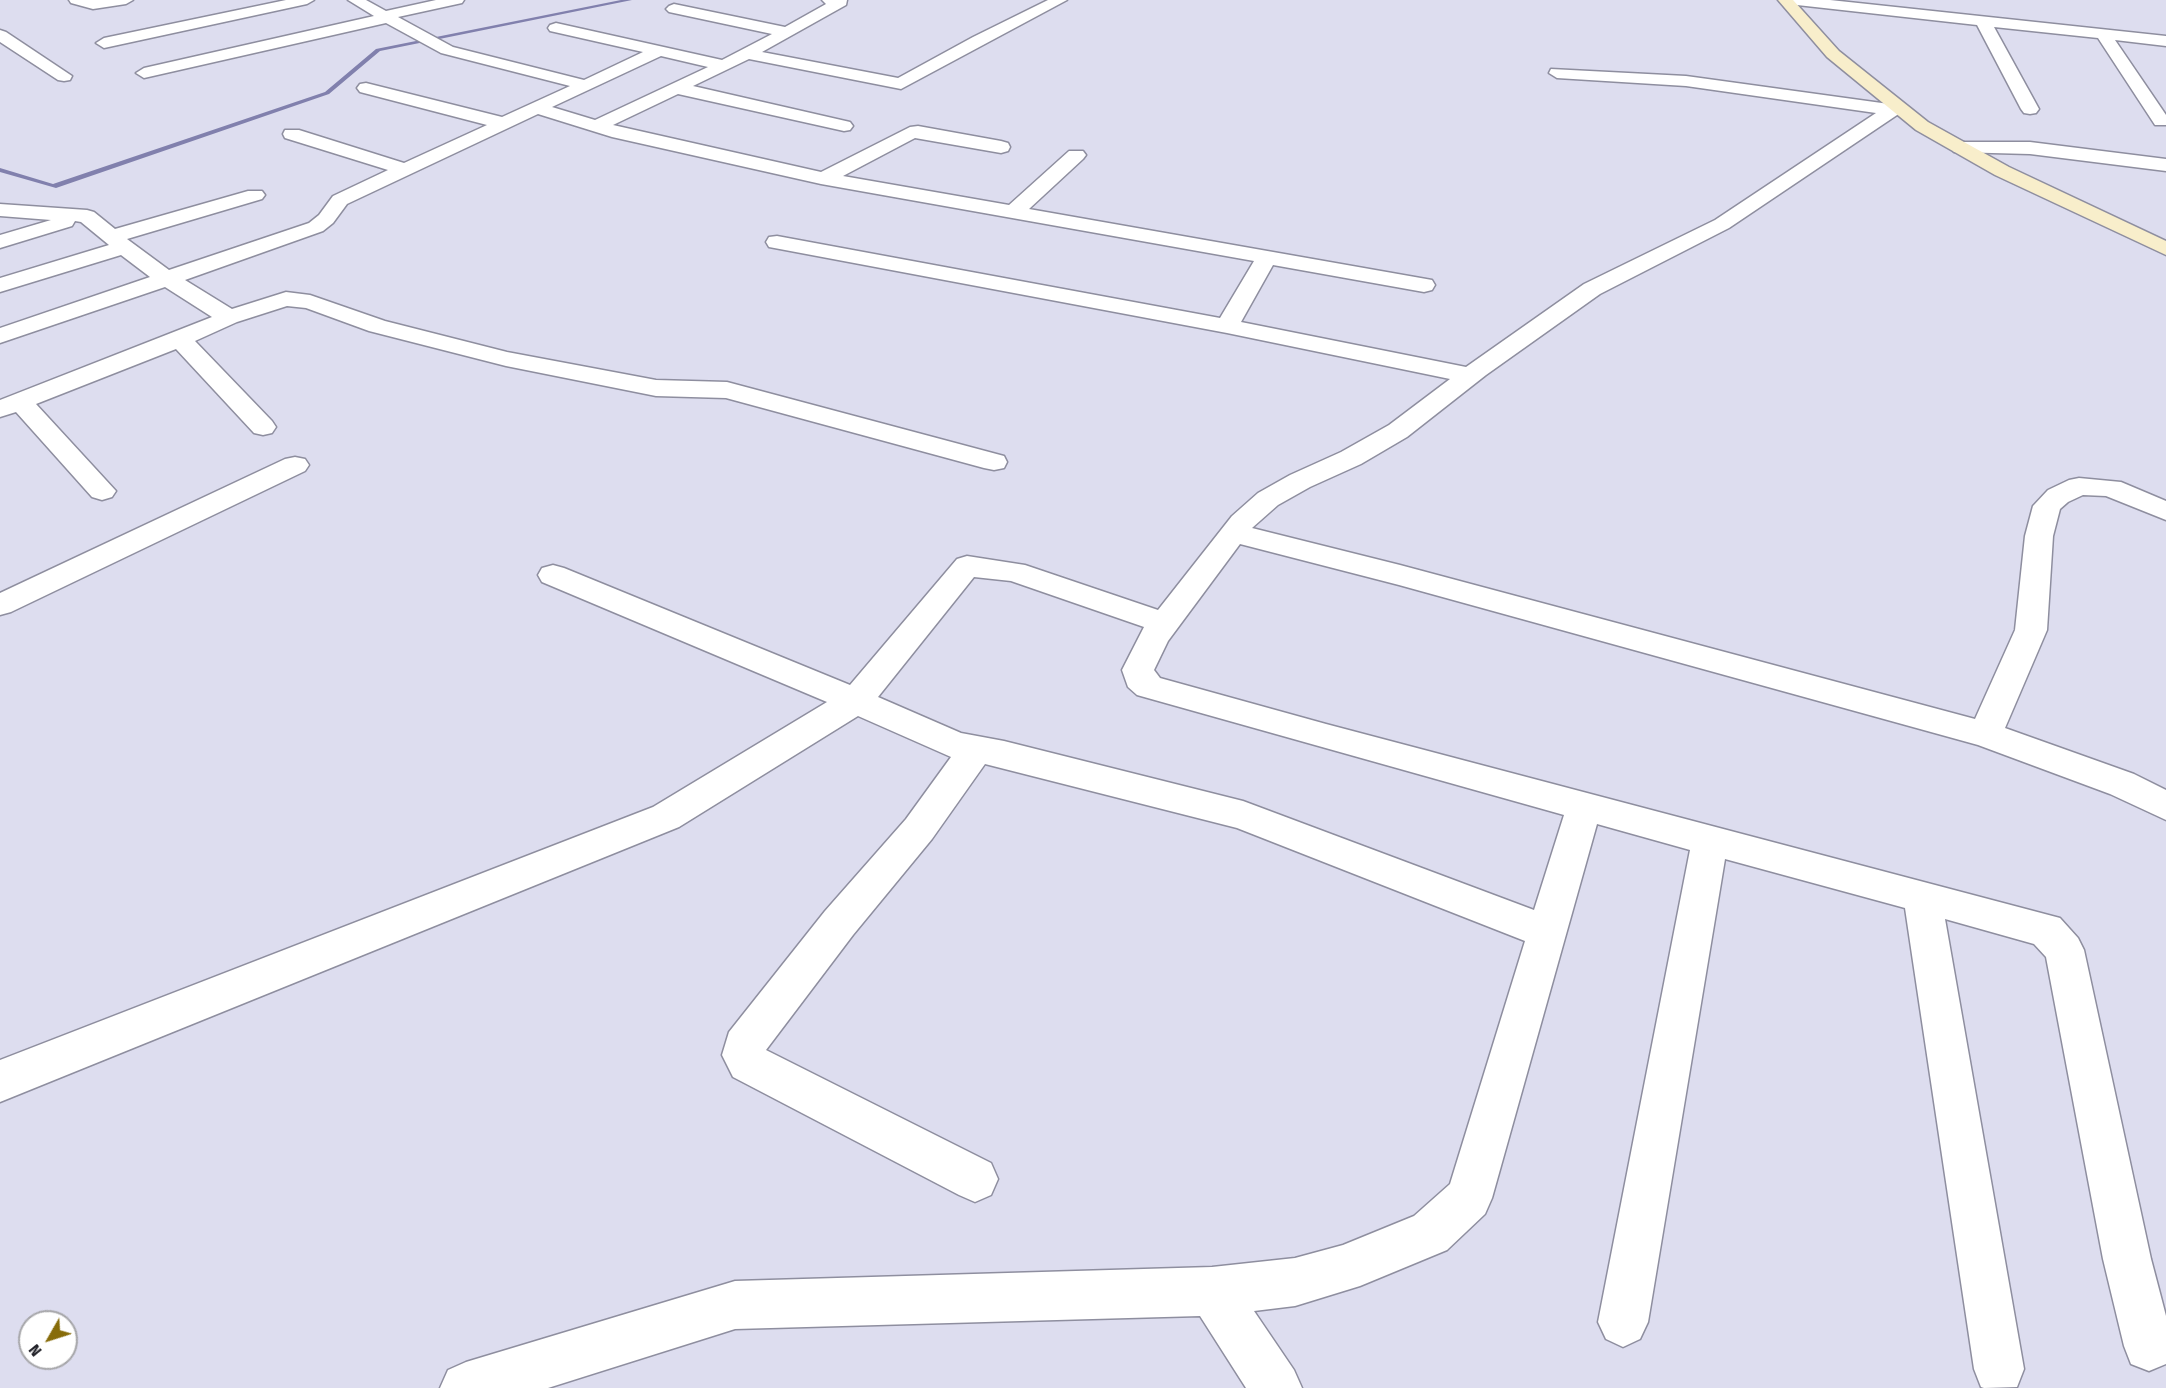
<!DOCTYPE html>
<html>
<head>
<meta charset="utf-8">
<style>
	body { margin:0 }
	#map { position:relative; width:2166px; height:1388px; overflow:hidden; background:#ddddef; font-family:"Fira Sans Condensed",sans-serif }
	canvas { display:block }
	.north { position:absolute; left:18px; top:1310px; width:60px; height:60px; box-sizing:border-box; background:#fff; border:2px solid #a6a6a9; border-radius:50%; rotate:231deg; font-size:16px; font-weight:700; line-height:24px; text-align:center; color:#202027 }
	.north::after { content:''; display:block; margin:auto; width:21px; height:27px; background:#876c09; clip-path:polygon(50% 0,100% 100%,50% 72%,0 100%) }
</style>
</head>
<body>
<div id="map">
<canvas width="2166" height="1388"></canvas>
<div class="north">N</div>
</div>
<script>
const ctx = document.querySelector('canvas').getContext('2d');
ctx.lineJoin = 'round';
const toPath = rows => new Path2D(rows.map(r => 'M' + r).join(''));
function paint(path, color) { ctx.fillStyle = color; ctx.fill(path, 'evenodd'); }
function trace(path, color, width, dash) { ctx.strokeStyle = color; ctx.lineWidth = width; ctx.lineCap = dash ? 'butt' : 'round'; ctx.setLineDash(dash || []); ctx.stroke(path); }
paint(toPath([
	[621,0,632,0,380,51,329,94,56,188,0,172,0,168,53,184,325,92,376,49,621,0]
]), '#8180ad');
const street = toPath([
	[69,0,133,0,126,4,93,9,71,3,69,0],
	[286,0,314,0,307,4,104,48,96,43,104,38,286,0],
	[348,0,366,0,386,11,436,0,464,0,462,3,398,17,453,47,584,80,643,52,550,31,548,28,550,25,556,23,722,60,772,34,669,12,666,9,669,6,674,4,785,27,826,4,822,0,847,0,846,5,762,52,898,78,973,37,1048,0,1067,0,901,89,749,59,693,86,850,122,853,126,850,130,844,131,678,94,613,125,821,172,910,127,918,126,1001,141,1008,143,1010,147,1008,151,1001,153,915,138,843,176,1009,205,1069,151,1083,151,1086,155,1083,159,1029,209,1432,280,1435,285,1432,290,1424,292,1273,265,1241,322,1466,367,1584,284,1715,220,1876,113,1686,86,1557,78,1549,73,1551,69,1686,76,1889,104,1897,102,1903,103,1906,107,1903,111,1729,228,1600,294,1486,375,1407,437,1361,464,1310,487,1278,505,1252,528,1400,565,1975,719,2015,630,2025,536,2033,506,2048,490,2069,480,2079,478,2121,482,2166,501,2166,520,2106,496,2083,495,2068,502,2060,509,2053,536,2047,630,2005,728,2134,774,2166,790,2166,820,2110,794,1978,745,1399,585,1240,544,1168,641,1154,670,1160,678,1326,724,2060,918,2078,938,2084,950,2151,1259,2166,1316,2166,1364,2149,1371,2131,1364,2124,1346,2103,1259,2046,957,2034,944,1945,919,2024,1369,2017,1387,1984,1388,1981,1387,1974,1369,1905,908,1725,859,1648,1322,1640,1339,1623,1347,1606,1339,1598,1322,1690,850,1597,824,1492,1198,1485,1214,1447,1250,1360,1286,1295,1306,1254,1311,1294,1370,1302,1388,1246,1388,1200,1316,735,1329,548,1388,440,1388,448,1370,466,1362,735,1281,1212,1267,1295,1258,1343,1245,1414,1216,1450,1184,1525,941,1237,828,985,764,932,839,853,935,766,1050,991,1163,998,1179,991,1195,975,1202,959,1195,733,1077,722,1055,729,1032,825,911,906,819,951,757,858,716,679,827,0,1102,0,1060,653,807,827,702,542,582,538,575,542,568,553,565,564,568,850,685,957,559,967,556,1025,565,1158,610,1232,516,1258,493,1290,475,1341,452,1389,425,1450,379,1227,333,769,247,766,242,769,237,777,236,1220,318,1254,261,821,184,612,137,538,114,347,204,333,223,323,231,185,280,232,309,286,292,310,295,385,321,507,352,656,380,727,382,1004,456,1007,462,1004,468,994,470,984,468,726,398,656,396,506,366,369,331,306,308,287,306,237,322,195,341,272,421,276,427,272,433,263,435,254,433,176,349,36,404,116,491,112,497,102,500,92,497,16,412,0,417,0,400,212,317,165,287,0,343,0,328,150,277,121,255,0,292,0,278,109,245,81,222,75,221,72,226,0,248,0,235,51,220,0,216,0,204,87,210,94,212,115,229,248,191,262,191,265,195,262,199,127,239,169,270,309,223,319,215,333,196,388,170,285,138,283,134,285,130,299,130,404,163,487,125,360,92,357,88,360,84,366,83,502,117,570,86,441,53,386,23,144,78,136,73,144,68,374,16,348,0],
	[661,56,708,67,595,120,552,107,661,56],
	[974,577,1011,581,1144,627,1122,670,1128,687,1137,695,1564,815,1534,910,1243,801,1004,741,961,733,878,697,974,577],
	[1781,0,1830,0,2166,36,2166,46,2115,40,2166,115,2166,125,2155,125,2098,38,1994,27,2039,109,2036,113,2030,114,2024,113,2021,109,1977,25,1788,4,1781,0],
	[0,30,6,32,72,76,70,80,64,81,58,80,0,42,0,30],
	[1961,142,2030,142,2166,159,2166,171,2030,154,1954,152,1952,148,1954,144,1961,142],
	[295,457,305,459,309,465,305,471,11,612,0,615,0,593,285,459,295,457]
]);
const secondary = toPath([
	[1778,0,1793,0,1839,51,1928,122,2009,167,2166,241,2166,255,1995,175,1916,130,1827,57,1778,0]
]);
trace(street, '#8e8e9f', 3);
trace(secondary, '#8e8e9f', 3);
paint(street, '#fff');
paint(secondary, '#f8eecb');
</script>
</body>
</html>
